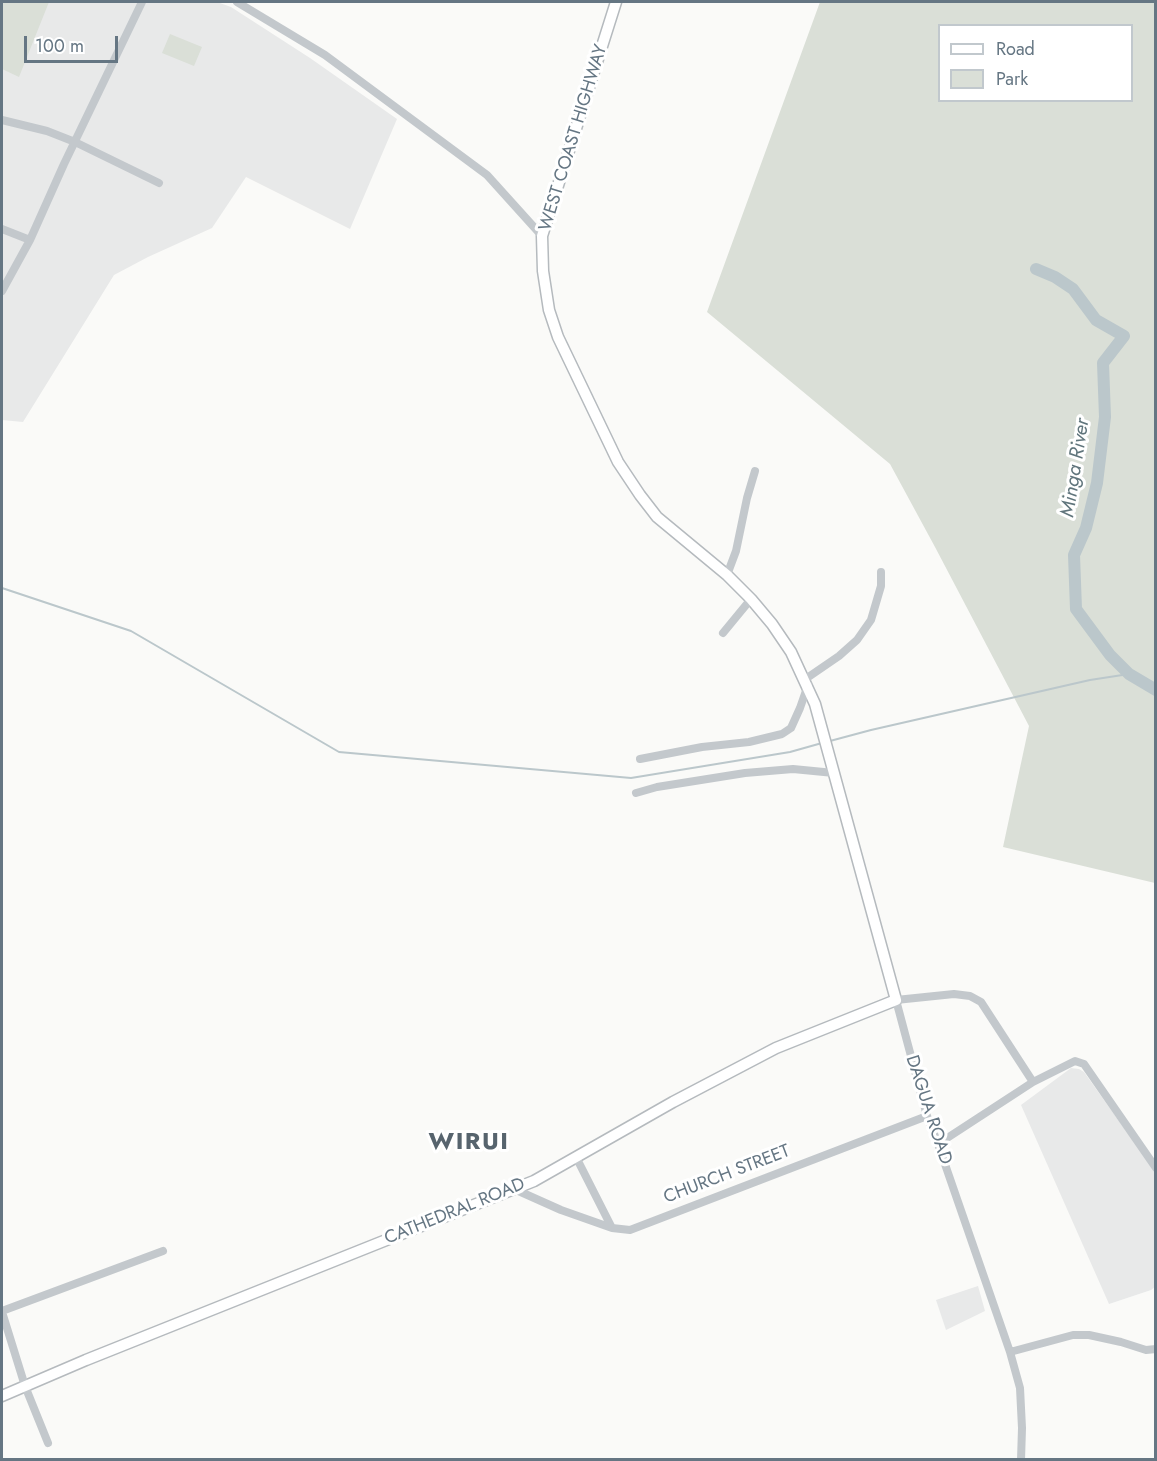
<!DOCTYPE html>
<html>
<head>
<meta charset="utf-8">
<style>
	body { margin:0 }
	#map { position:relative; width:1157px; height:1461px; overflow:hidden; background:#fafaf8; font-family:Jost,sans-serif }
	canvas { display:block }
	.frame { position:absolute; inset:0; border:3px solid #657683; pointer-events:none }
	.legend { position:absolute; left:938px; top:24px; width:195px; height:78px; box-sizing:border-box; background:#fff; border:2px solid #c1c8cd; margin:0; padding:8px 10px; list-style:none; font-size:18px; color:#657683 }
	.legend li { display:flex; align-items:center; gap:12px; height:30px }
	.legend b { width:30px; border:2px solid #c1c8cd }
	.scale { position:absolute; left:24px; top:36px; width:94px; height:27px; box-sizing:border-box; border:3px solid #657683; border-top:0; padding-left:8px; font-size:18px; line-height:21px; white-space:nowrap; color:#657683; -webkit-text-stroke:4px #fff; paint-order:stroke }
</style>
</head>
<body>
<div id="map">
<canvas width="1157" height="1461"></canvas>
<div class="frame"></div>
<ul class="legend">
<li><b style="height:8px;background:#fff"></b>Road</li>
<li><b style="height:16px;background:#dadfd7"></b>Park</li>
</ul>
<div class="scale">100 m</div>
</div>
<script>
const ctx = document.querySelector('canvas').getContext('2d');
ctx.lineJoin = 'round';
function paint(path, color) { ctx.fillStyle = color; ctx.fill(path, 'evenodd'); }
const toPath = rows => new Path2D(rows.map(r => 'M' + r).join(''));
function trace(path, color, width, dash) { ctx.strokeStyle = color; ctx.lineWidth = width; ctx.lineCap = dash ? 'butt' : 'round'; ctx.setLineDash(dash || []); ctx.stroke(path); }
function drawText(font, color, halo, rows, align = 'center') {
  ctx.font = font + ' Jost,sans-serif'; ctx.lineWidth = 6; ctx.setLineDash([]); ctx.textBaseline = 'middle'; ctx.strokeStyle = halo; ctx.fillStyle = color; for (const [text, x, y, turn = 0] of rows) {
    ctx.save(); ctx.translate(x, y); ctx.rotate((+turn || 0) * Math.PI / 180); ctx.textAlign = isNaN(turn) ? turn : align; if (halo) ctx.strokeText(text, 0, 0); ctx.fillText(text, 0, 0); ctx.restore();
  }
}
paint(toPath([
	[2,2,217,2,231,7,310,58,397,119,350,229,246,177,212,228,148,257,114,275,23,422,2,420],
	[1071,1068,1079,1069,1084,1072,1156,1173,1156,1286,1151,1290,1109,1304,1021,1105],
	[978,1286,985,1311,946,1330,936,1300]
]), '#e8e9e9');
paint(toPath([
	[2,2,49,2,19,77,2,69],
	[820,2,1155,2,1155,883,1003,847,1029,726,935,547,890,464,707,312],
	[940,26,1132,26,1132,100,940,100],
	[170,34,202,47,194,66,162,53]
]), '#dadfd7');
trace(toPath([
	[2,588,131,631,339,752,631,778,790,752,822,743],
	[830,741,871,730,1090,680,1129,674]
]), '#bbc7cb', 2);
trace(toPath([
	[1036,269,1055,277,1073,289,1096,320,1124,336,1103,363,1105,417,1097,483,1086,528,1074,555,1076,609,1110,655,1129,674,1156,690]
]), '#bbc7cb', 12);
const major = toPath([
	[2,1396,86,1360,534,1181,673,1102,776,1048,896,1000,815,704,791,652,772,624,751,599,727,575,657,517,640,495,618,462,558,337,549,310,543,271,542,236,616,2]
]);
trace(major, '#b5babe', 13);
trace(toPath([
	[237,2,325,55,487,175,542,236],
	[2,120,47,131,75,142,159,183],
	[2,229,30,240],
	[2,291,30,240,64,164,142,2],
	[727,575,736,551,747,498,755,471],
	[723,633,751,599],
	[804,680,839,656,857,640,871,620,881,586,881,572],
	[640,759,702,747,749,742,782,734,791,728,800,708,808,685],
	[636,793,657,787,745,773,793,769,834,773],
	[938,1144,1033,1082,1075,1061,1084,1064,1156,1168],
	[576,1157,612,1228,630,1230,927,1116],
	[514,1189,561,1210,612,1228],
	[2,1311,163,1251],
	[2,1312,25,1386,48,1443],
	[1010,1352,1073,1335,1089,1335,1121,1342,1146,1350,1156,1349],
	[1021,1460,1022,1428,1020,1388,1010,1352,938,1144,927,1116,896,1000,954,994,970,996,981,1002,1033,1082]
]), '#c3c8cc', 8);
trace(major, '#fff', 10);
drawText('18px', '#657683', '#fff', [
	["WEST COAST HIGHWAY",574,138,-73],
	["DAGUA ROAD",928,1110,72],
	["CHURCH STREET",727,1175,-21],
	["CATHEDRAL ROAD",455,1212,-22]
]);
drawText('italic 20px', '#60757c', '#fff', [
	["Minga River",1076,468,-81]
]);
ctx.letterSpacing = '1.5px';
drawText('bold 24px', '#57646e', '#fff', [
	["WIRUI",469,1143]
]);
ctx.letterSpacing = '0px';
</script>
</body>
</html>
